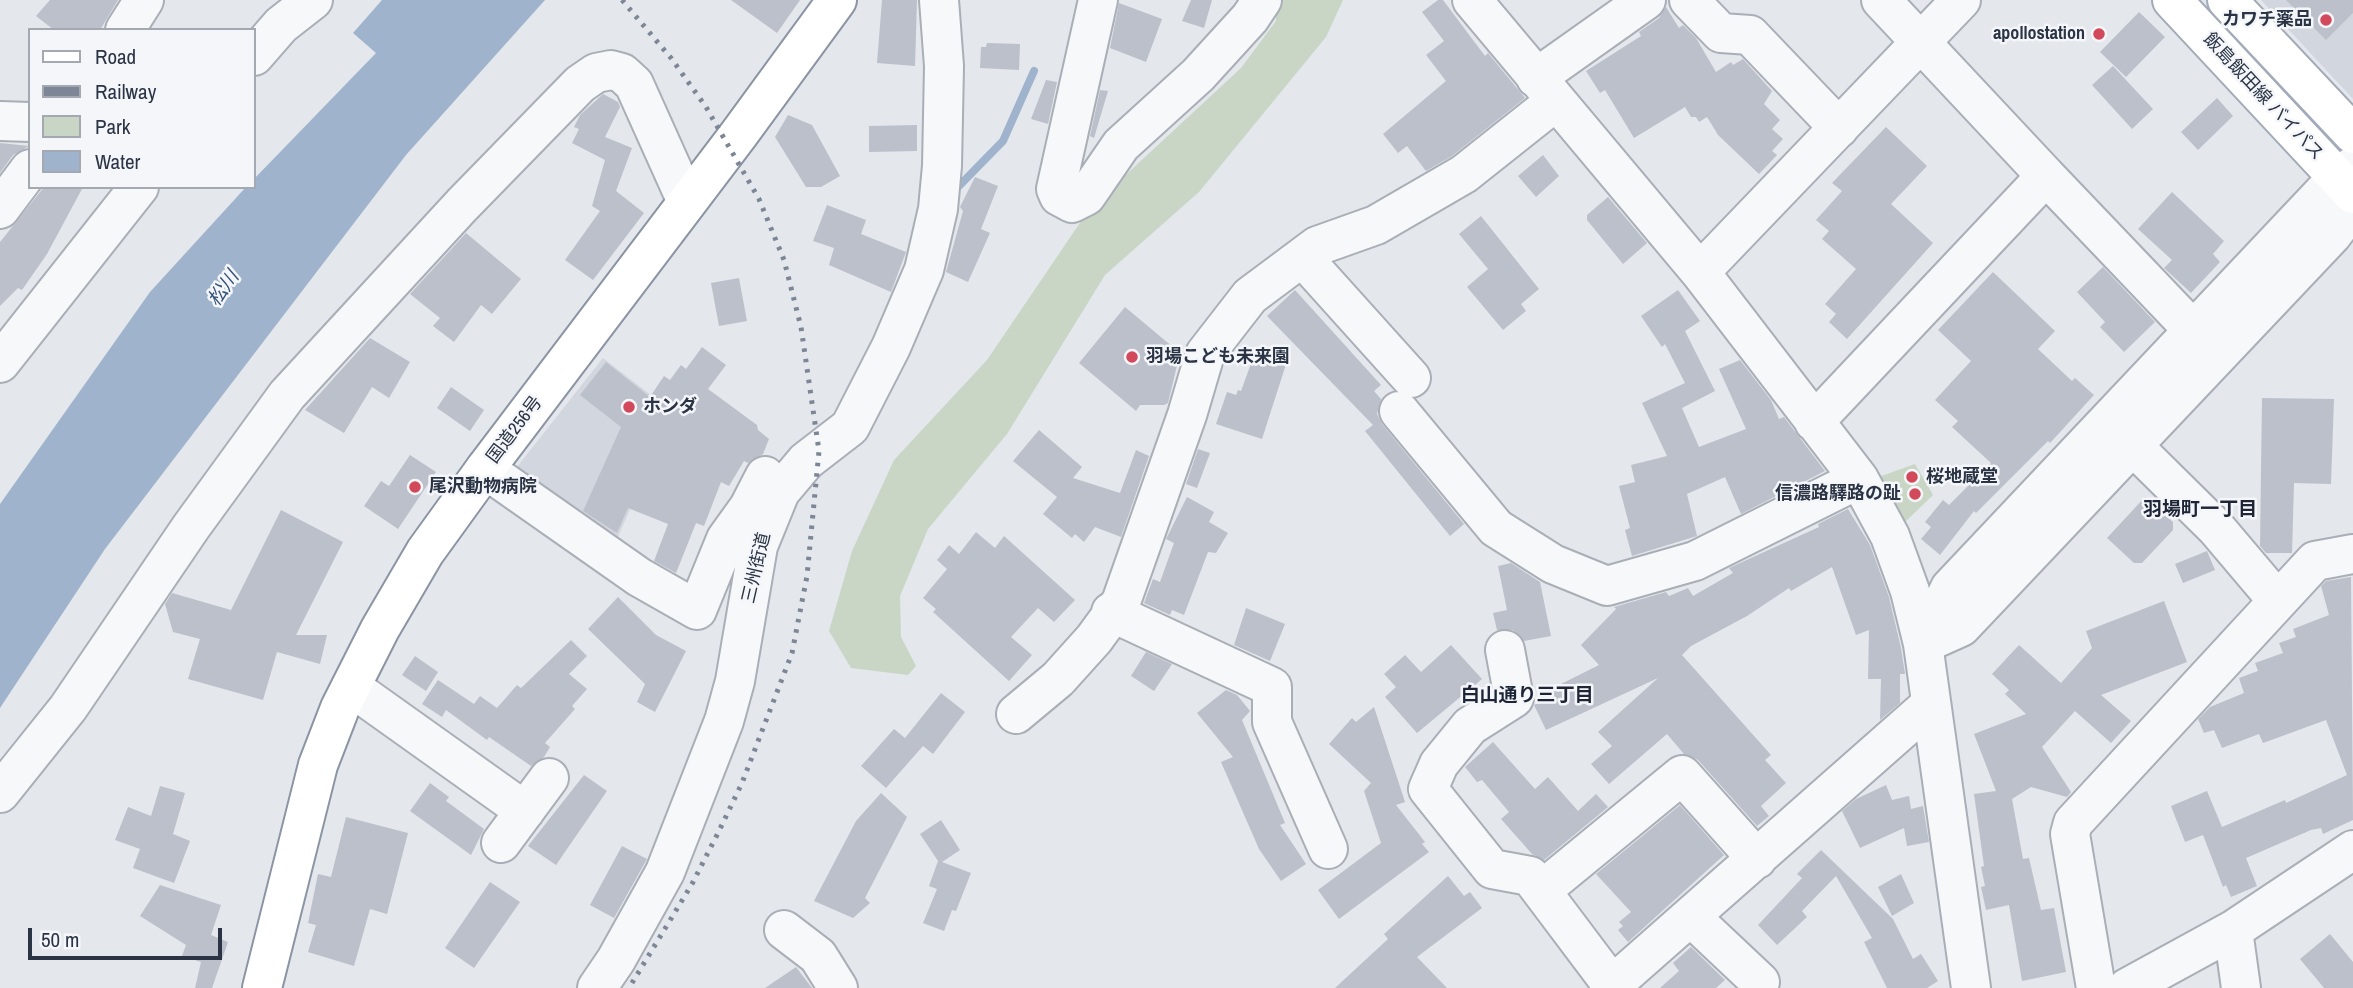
<!DOCTYPE html>
<html>
<head>
<meta charset="utf-8">
<style>
	body { margin:0 }
	#map { position:relative; width:2353px; height:988px; overflow:hidden; background:#e4e7ec; font-family:"Archivo Narrow",sans-serif }
	canvas { display:block }
	.legend { position:absolute; left:28px; top:28px; width:228px; height:161px; box-sizing:border-box; background:#f4f6f9; border:2px solid #a4a8b1; margin:0; padding:9px 12px; list-style:none; font-size:21px; color:#2b3445 }
	.legend li { display:flex; align-items:center; gap:14px; height:35px }
	.legend b { width:35px; border:2px solid #a4a8b1 }
	.scale { position:absolute; left:28px; top:928px; width:194px; height:32px; box-sizing:border-box; border:4px solid #2b3445; border-top:0; padding-left:9px; font-size:21px; line-height:24px; white-space:nowrap; color:#2b3445; -webkit-text-stroke:5px #f4f6f9; paint-order:stroke }
</style>
</head>
<body>
<div id="map">
<canvas width="2353" height="988"></canvas>
<ul class="legend">
<li><b style="height:9px;background:#fff"></b>Road</li>
<li><b style="height:9px;background:#7d8696"></b>Railway</li>
<li><b style="height:19px;background:#c9d6c5"></b>Park</li>
<li><b style="height:19px;background:#9fb4cc"></b>Water</li>
</ul>
<div class="scale">50 m</div>
</div>
<script>
const ctx = document.querySelector('canvas').getContext('2d');
ctx.lineJoin = 'round';
function paint(path, color) { ctx.fillStyle = color; ctx.fill(path, 'evenodd'); }
const toPath = rows => new Path2D(rows.map(r => 'M' + r).join(''));
function trace(path, color, width, dash) { ctx.strokeStyle = color; ctx.lineWidth = width; ctx.lineCap = dash ? 'butt' : 'round'; ctx.setLineDash(dash || []); ctx.stroke(path); }
function drawText(font, color, halo, rows, align = 'center') {
  ctx.font = font + ' "Archivo Narrow","Noto Sans JP",sans-serif'; ctx.lineWidth = 5; ctx.setLineDash([]); ctx.textBaseline = 'middle'; ctx.strokeStyle = halo; ctx.fillStyle = color; for (const [text, x, y, turn = 0] of rows) {
    ctx.save(); ctx.translate(x, y); ctx.rotate((+turn || 0) * Math.PI / 180); ctx.textAlign = isNaN(turn) ? turn : align; if (halo) ctx.strokeText(text, 0, 0); ctx.fillText(text, 0, 0); ctx.restore();
  }
}
paint(toPath([
	[2261,0,2353,0,2353,99],
	[603,358,682,419,646,473,613,548,509,477]
]), '#d2d6de');
paint(toPath([
	[1275,0,1343,0,1326,37,1199,192,1105,275,1007,434,928,529,900,596,901,637,916,666,908,675,851,668,829,631,852,551,894,460,987,360,1090,208,1241,68,1276,21],
	[1915,464,1933,495,1899,528,1873,479]
]), '#c9d6c5');
paint(toPath([
	[382,0,545,0,406,155,105,549,0,708,0,504,150,292,246,187,254,187,254,179,376,53,353,33]
]), '#9fb4cc');
trace(toPath([
	[957,188,1003,141,1034,71]
]), '#9fb4cc', 8);
paint(toPath([
	[50,0,118,0,100,30,54,30,36,16],
	[731,0,800,0,777,33],
	[882,0,917,0,915,66,877,63],
	[1191,0,1212,0,1204,28,1182,21],
	[1438,0,1443,0,1485,56,1488,53,1525,98,1452,156,1426,171,1407,146,1398,153,1383,134,1446,81,1426,55,1444,41,1422,12],
	[2286,0,2353,0,2353,13,2326,40],
	[1119,3,1162,19,1146,62,1110,48],
	[1666,7,1679,28,1683,25,1696,38,1716,72,1731,62,1733,65,1743,59,1772,91,1764,104,1780,120,1772,129,1783,139,1772,151,1777,155,1759,174,1718,135,1707,117,1699,122,1696,117,1691,117,1685,107,1634,138,1605,90,1600,93,1586,71,1641,36,1639,32,1659,18],
	[2139,12,2165,37,2126,77,2100,52],
	[987,43,1020,44,1019,70,980,68,981,47,986,47],
	[2113,66,2153,109,2132,129,2092,85],
	[1046,80,1057,82,1048,124,1031,119],
	[1100,90,1108,91,1094,138,1090,136],
	[603,94,618,102,620,107,605,137,632,148,616,191,644,213,593,280,565,260,600,211,592,206,605,160,572,143,579,129,574,127,580,115],
	[2217,98,2233,116,2198,150,2181,132],
	[788,115,812,125,840,176,821,187,806,187,775,137],
	[917,125,917,151,869,152,869,126],
	[1886,127,1927,166,1891,204,1933,243,1847,339,1829,322,1836,314,1825,304,1856,269,1822,239,1829,231,1816,220,1842,191,1832,183],
	[0,143,29,146,13,155,0,173],
	[1543,155,1559,176,1536,197,1518,176],
	[975,177,998,186,981,229,990,233,968,282,946,272,963,211,960,207],
	[44,187,83,187,47,254,22,290,18,288,0,306,0,242],
	[2172,192,2224,241,2213,254,2220,262,2191,293,2164,268,2172,260,2138,229],
	[1608,197,1647,243,1623,264,1587,220,1587,215],
	[827,205,866,220,861,234,906,252,891,292,829,265,834,248,813,241],
	[1481,216,1539,289,1521,304,1526,311,1503,330,1467,287,1488,269,1459,234],
	[466,233,521,279,492,314,481,305,454,342,433,326,440,318,410,294],
	[2103,267,2155,322,2124,352,2100,327,2105,322,2077,292],
	[1993,272,2055,331,2038,349,2072,381,2075,378,2094,395,2050,443,2048,441,1976,513,1974,511,1940,555,1921,539,1931,527,1925,522,1943,500,1949,505,1991,463,1952,427,1958,421,1935,400,1971,361,1938,330],
	[739,278,747,321,719,326,711,283],
	[1295,290,1381,385,1374,391,1381,399,1377,414,1382,424,1464,524,1450,536,1365,431,1373,425,1267,316],
	[1678,290,1700,321,1685,331,1715,391,1682,408,1699,447,1746,429,1719,369,1740,360,1771,400,1779,419,1784,417,1825,471,1741,514,1725,477,1687,494,1697,536,1632,556,1625,530,1630,528,1619,486,1635,482,1631,465,1667,456,1642,403,1685,383,1665,344,1662,347,1641,316],
	[1125,307,1180,353,1168,403,1164,405,1140,405,1136,411,1079,363],
	[370,338,410,362,389,398,372,387,344,433,305,410],
	[702,347,726,365,708,389,757,425,758,430,769,439,763,454,748,463,744,461,729,486,721,482,704,526,696,523,676,573,654,561,668,524,628,508,617,533,583,511,621,427,580,395,606,362,650,397,664,376,670,380,681,365,686,369],
	[1257,347,1288,358,1262,439,1216,424,1227,392,1236,395,1238,390,1241,391],
	[451,387,484,410,470,431,437,408],
	[2262,398,2334,399,2331,484,2294,483,2292,553,2266,553,2260,546],
	[1039,430,1082,467,1073,478,1120,493,1136,450,1149,456,1121,537,1095,527,1084,542,1075,534,1072,538,1043,514,1057,497,1013,461],
	[1198,449,1210,453,1197,488,1186,484],
	[410,455,436,472,398,529,364,506,381,481,389,486],
	[1187,497,1214,512,1209,522,1228,533,1216,553,1208,552,1184,615,1172,610,1170,615,1144,603,1153,579,1160,582,1174,543,1166,539],
	[2145,497,2151,502,2155,498,2169,513,2166,516,2173,522,2173,530,2142,563,2134,563,2107,538],
	[1848,509,1870,545,1889,597,1901,648,1905,674,1900,674,1900,703,1880,720,1881,679,1868,679,1869,630,1856,635,1832,567,1791,591,1789,588,1747,616,1691,646,1682,655,1771,755,1765,760,1786,783,1761,806,1769,816,1757,826,1698,760,1684,754,1667,734,1609,784,1591,764,1612,746,1598,732,1658,678,1546,730,1534,705,1554,695,1551,689,1599,665,1581,645,1616,609,1614,607,1666,592,1669,596,1688,588,1693,596,1733,573,1729,568,1819,527,1818,524],
	[281,510,343,542,296,635,327,635,320,664,277,652,263,700,188,679,200,639,173,632,165,604,172,593,231,610],
	[976,532,995,548,1004,536,1075,600,1054,622,1038,608,1011,637,1032,655,1009,681,933,612,936,609,923,598,947,569,937,560,949,545,959,554],
	[2207,551,2215,570,2183,583,2175,564],
	[1511,563,1540,582,1551,636,1524,641,1513,630,1497,630,1493,613,1507,610,1498,566],
	[2351,577,2353,820,2323,834,2321,828,2311,830,2246,858,2257,886,2231,897,2226,885,2223,887,2203,835,2185,842,2171,806,2207,791,2222,827,2285,800,2286,803,2347,775,2326,720,2263,743,2259,734,2222,748,2214,730,2204,733,2198,719,2210,707,2244,693,2239,678,2258,671,2255,663,2283,653,2279,643,2296,637,2293,629,2329,615,2321,586,2326,581],
	[618,597,656,635,686,651,655,712,637,702,645,684,588,629],
	[2164,601,2187,662,2101,695,2131,721,2111,743,2075,711,2042,747,2071,792,2067,797,2031,787,2012,799,2023,859,2029,858,2041,910,2054,908,2066,972,2022,981,2009,905,1986,910,1981,887,1985,886,1981,867,1984,866,1974,794,1996,791,1974,734,2026,714,2005,694,2009,690,1992,674,2019,645,2061,683,2092,648,2086,631],
	[1246,608,1285,624,1270,661,1234,645],
	[571,640,587,656,569,674,587,689,572,706,575,709,545,743,550,747,544,757,531,766,489,737,487,740,446,710,442,717,422,704,438,680,474,704,480,696,497,708,517,685,521,688],
	[1451,645,1482,679,1417,733,1385,697,1396,687,1384,674,1405,655,1421,672],
	[1146,652,1172,664,1154,691,1131,676],
	[415,656,438,672,426,691,402,675],
	[1226,690,1237,695,1250,711,1242,720,1285,823,1280,825,1306,864,1281,881,1259,849,1221,762,1233,757,1197,713],
	[941,693,965,712,933,754,923,746,886,788,861,766,894,729,905,738],
	[1374,707,1405,802,1396,805,1425,842,1422,844,1429,852,1339,919,1318,890,1381,843,1364,791,1371,783,1329,744,1352,718,1356,722],
	[1493,742,1535,789,1548,777,1578,811,1596,794,1608,807,1544,860,1532,854,1501,819,1509,812,1482,780,1477,782,1465,767],
	[584,775,607,791,556,865,528,846],
	[430,783,449,797,446,801,484,829,471,855,410,811],
	[1886,785,1892,800,1909,796,1911,809,1923,806,1929,842,1907,846,1904,828,1860,848,1842,811,1856,799],
	[160,786,185,793,173,834,190,841,174,883,133,868,140,849,115,840,128,807,151,816],
	[881,793,907,817,865,898,870,903,853,918,814,901,856,821],
	[1680,805,1724,855,1628,942,1618,930,1623,926,1619,922,1631,912,1596,874],
	[346,817,408,833,387,914,370,909,354,966,308,952,316,925,308,923,318,874,331,877],
	[941,820,960,850,942,862,971,873,956,911,952,910,944,931,923,923,937,889,929,886,938,861,920,834],
	[622,846,647,859,614,918,590,905],
	[1821,850,1893,919,1913,959,1921,954,1938,981,1927,988,1887,988,1864,942,1872,938,1836,876,1802,911,1807,917,1777,945,1758,925,1802,878,1797,874],
	[1901,874,1914,903,1892,916,1878,887],
	[1448,876,1464,896,1470,892,1482,908,1417,957,1447,988,1335,988,1388,939,1384,934],
	[490,882,520,902,474,968,445,948],
	[160,885,221,905,211,935,228,942,212,988,195,988,201,962,182,956,186,945,140,916],
	[2330,934,2353,962,2353,988,2324,988,2300,959],
	[1691,947,1725,980,1716,988,1660,988,1679,971,1673,963],
	[796,967,812,988,765,988]
]), '#bbc0ca');
const minor = toPath([
	[1098,0,1056,189,1059,196,1072,203,1086,196,1121,145,1198,75,1250,18,1262,0],
	[1472,0,1700,272,1859,479,1890,536,1910,591,1923,644,1971,988],
	[1689,0,1721,33,1750,35,1839,128],
	[125,30,144,0],
	[254,56,281,25,313,0],
	[1536,78,1646,0],
	[0,121,30,122],
	[2046,176,2194,331],
	[0,209,30,169],
	[1303,258,1411,378],
	[1700,272,1961,0],
	[0,363,139,187],
	[1399,411,1496,528,1553,564,1607,586,1695,561,1859,479],
	[1814,422,2046,176,1881,0],
	[2133,446,2216,528,2277,600],
	[485,469,639,577,697,610,726,539,749,507,765,476],
	[1111,612,1272,687,1272,722,1328,849],
	[1923,644,1950,588,2338,177,2353,166],
	[1923,644,1961,627,2332,235,2353,207],
	[1505,650,1514,698,1470,726,1439,764,1428,789,1492,869,1530,876,1612,985],
	[351,687,525,811],
	[1016,714,1058,679,1094,639,1121,602,1187,415,1205,354,1250,296,1317,246,1376,225,1464,174,1556,101],
	[0,793,68,708,191,527,287,395,462,205,580,84,596,73,611,70,622,73,634,84,687,202],
	[501,843,549,778],
	[1542,890,1682,775,1757,859],
	[1692,918,1760,982],
	[784,930,818,956,838,988],
	[2233,930,2241,988],
	[597,988,616,960,665,872,724,721,735,681,758,546,780,492,806,461,850,427,891,347,924,270,938,209,942,166,944,66,939,0],
	[1609,988,1930,705],
	[2096,988,2070,834,2073,823,2315,561,2353,554],
	[2127,988,2233,930,2353,850]
]);
const major = toPath([
	[2172,0,2353,194],
	[2227,0,2353,134]
]);
const highway = toPath([
	[262,988,318,765,340,708,380,629,425,552,485,469,739,134,837,0]
]);
trace(minor, '#a9aeb7', 42);
trace(major, '#a3abb8', 42);
trace(highway, '#8b94a3', 42);
trace(minor, '#f7f8fa', 38);
trace(major, '#fff', 38);
trace(highway, '#fff', 38);
trace(toPath([
	[622,0,671,58,706,107,759,199,784,260,801,327,819,451,807,576,792,653,742,783,718,833,692,884,629,988]
]), '#7d8696', 5, [3.5, 7]);
for (const [x, y, r, color] of [
	[2326,20,7,"#d1495b"],
	[2099,34,7,"#d1495b"],
	[1132,357,7,"#d1495b"],
	[629,407,7,"#d1495b"],
	[1912,477,7,"#d1495b"],
	[415,487,7,"#d1495b"],
	[1915,494,7,"#d1495b"]
]) { const dot = new Path2D(); dot.arc(x, y, r, 0, 2 * Math.PI); ctx.fillStyle = color; ctx.fill(dot); trace(dot, '#f4f6f9', 2.5); }
drawText('bold 18px', '#2b3445', '#f4f6f9', [
	["カワチ薬品",2312,20,"right"],
	["apollostation",2085,34,"right"],
	["羽場こども未来園",1146,357],
	["ホンダ",643,407],
	["桜地蔵堂",1926,477],
	["尾沢動物病院",429,487],
	["信濃路驛路の趾",1901,494,"right"]
], 'left');
drawText('18px', '#2b3445', '#f4f6f9', [
	["飯島飯田線 バイパス",2263,97,47],
	["国道256号",515,430,-53],
	["三州街道",757,568,-77]
]);
drawText('italic 19px', '#34527a', '#f4f6f9', [
	["松川",224,289,-55]
]);
drawText('bold 19px', '#1d2536', '#f4f6f9', [
	["羽場町一丁目",2200,510],
	["白山通り三丁目",1527,696]
]);
</script>
</body>
</html>
